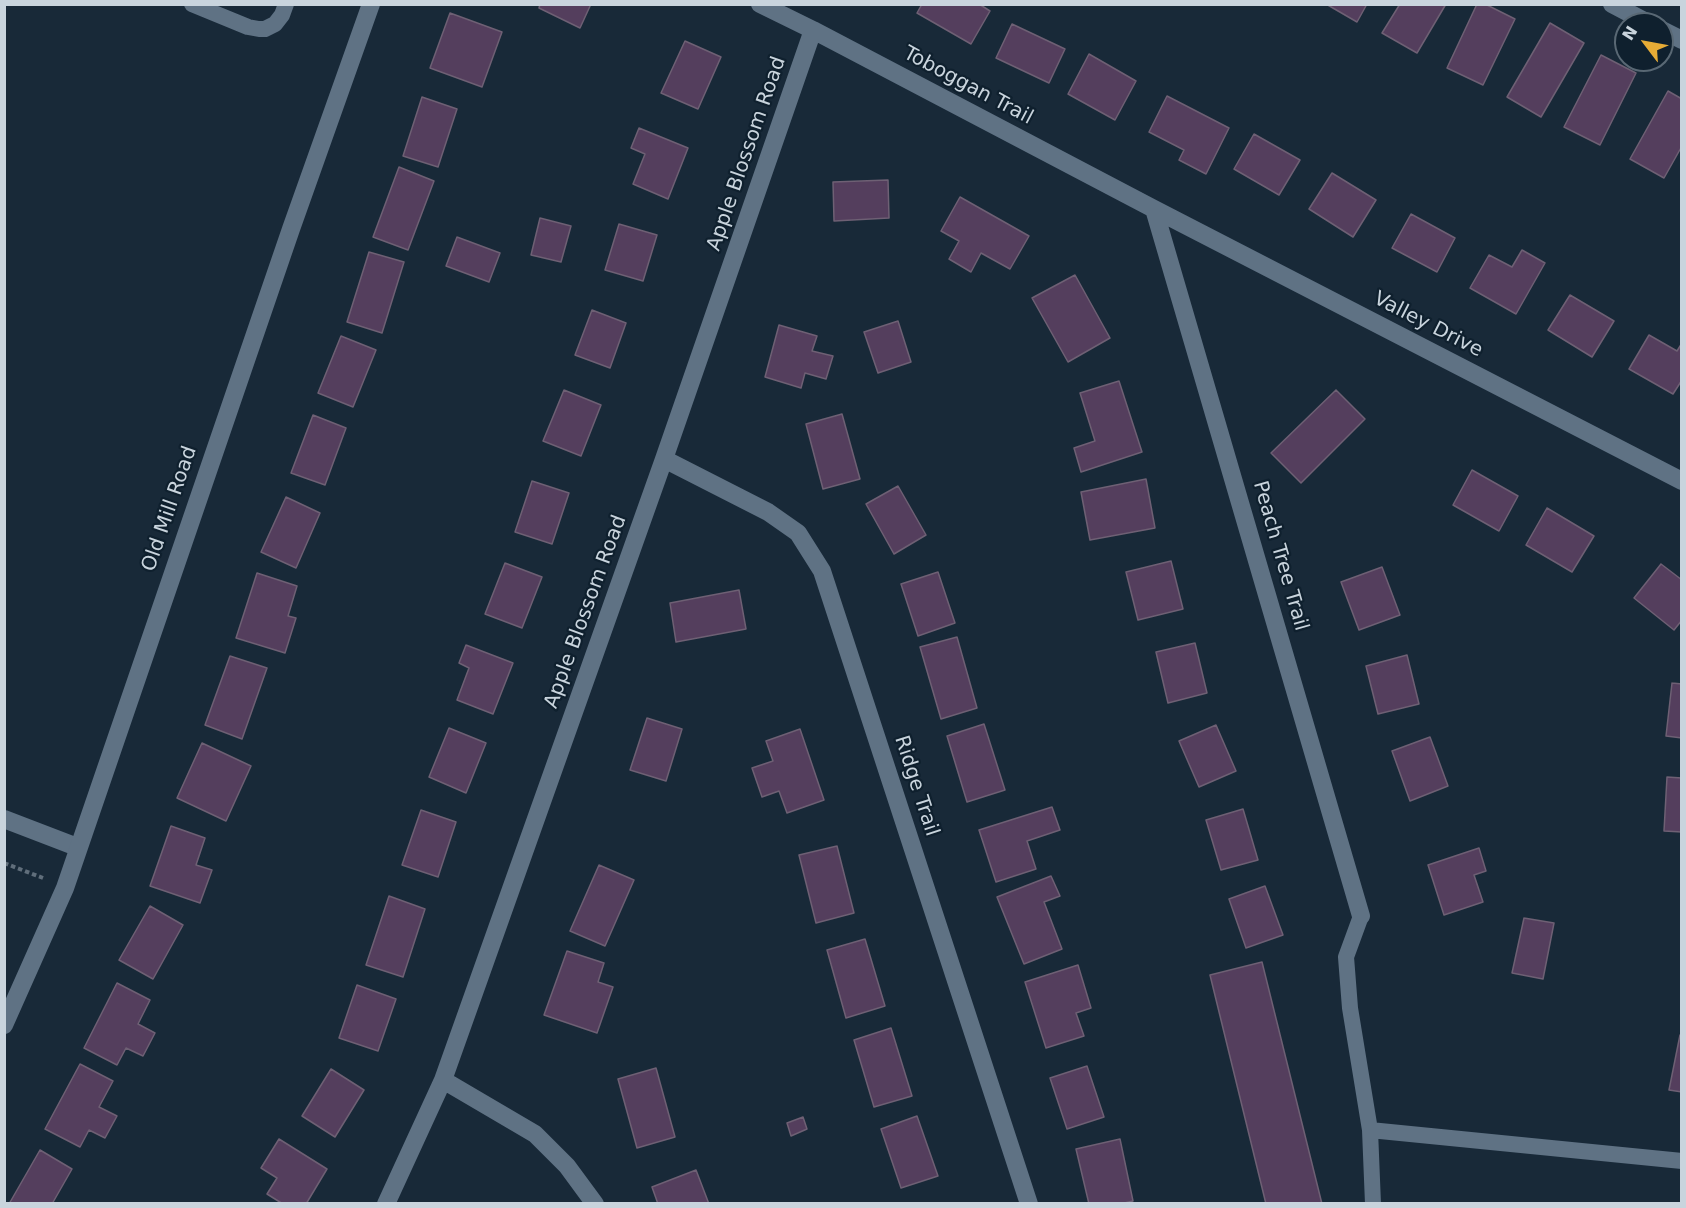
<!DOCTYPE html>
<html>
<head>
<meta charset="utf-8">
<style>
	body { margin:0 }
	#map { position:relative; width:1686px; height:1208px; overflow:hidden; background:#182938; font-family:"DejaVu Sans",sans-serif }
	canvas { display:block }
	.frame { position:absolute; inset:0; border:6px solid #c9d4dd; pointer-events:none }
	.north { position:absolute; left:1614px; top:12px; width:60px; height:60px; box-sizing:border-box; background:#0f202e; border:2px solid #596874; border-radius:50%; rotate:302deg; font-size:16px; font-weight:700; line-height:24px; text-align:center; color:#c9d4dd }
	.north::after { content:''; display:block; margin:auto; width:21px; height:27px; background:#e7ac36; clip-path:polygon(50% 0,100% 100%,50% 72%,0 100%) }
</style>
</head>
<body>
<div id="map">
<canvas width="1686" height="1208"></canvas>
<div class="frame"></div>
<div class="north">N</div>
</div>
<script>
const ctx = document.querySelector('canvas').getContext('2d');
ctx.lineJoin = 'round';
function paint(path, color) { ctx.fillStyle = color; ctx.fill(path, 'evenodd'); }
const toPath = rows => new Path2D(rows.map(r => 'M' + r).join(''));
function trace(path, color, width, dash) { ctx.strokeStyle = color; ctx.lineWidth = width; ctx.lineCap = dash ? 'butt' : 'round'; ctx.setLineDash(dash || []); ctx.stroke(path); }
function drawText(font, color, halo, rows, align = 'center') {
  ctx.font = font + ' "DejaVu Sans",sans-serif'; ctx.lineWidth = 4.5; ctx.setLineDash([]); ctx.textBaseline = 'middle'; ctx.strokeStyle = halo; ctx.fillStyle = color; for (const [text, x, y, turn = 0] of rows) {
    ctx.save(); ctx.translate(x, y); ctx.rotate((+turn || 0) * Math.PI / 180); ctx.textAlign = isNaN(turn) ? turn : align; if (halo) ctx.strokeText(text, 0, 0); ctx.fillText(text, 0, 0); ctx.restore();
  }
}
const building = toPath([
	[540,4,591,4,580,28,539,8,540,4],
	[922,4,979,4,990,11,971,44,917,13,922,4],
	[1326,4,1367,4,1357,22,1326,4],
	[1400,4,1446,4,1417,53,1382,33,1400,4],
	[1477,4,1485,4,1515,19,1483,85,1447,68,1477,4],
	[450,13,502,32,482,87,430,68,450,13],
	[1550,23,1584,43,1541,117,1507,97,1550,23],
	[1012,24,1065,49,1049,83,996,58,1012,24],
	[685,41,721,57,698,109,661,93,685,41],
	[1089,54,1136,81,1115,120,1068,94,1089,54],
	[1601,55,1636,73,1600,145,1564,127,1601,55],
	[1668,91,1682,99,1682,146,1664,178,1630,159,1668,91],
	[1167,96,1229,128,1206,174,1179,160,1184,150,1149,132,1167,96],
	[422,97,457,109,438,167,403,156,422,97],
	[639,128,688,148,668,199,633,184,645,154,631,148,639,128],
	[1254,134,1300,160,1279,195,1234,169,1254,134],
	[399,167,434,181,408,250,373,237,399,167],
	[1332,173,1376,200,1353,237,1309,209,1332,173],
	[888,180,889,218,834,221,833,182,888,180],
	[960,197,1029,236,1010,269,981,253,971,272,949,259,959,241,941,231,960,197],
	[1411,214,1455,238,1437,272,1392,248,1411,214],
	[540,218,571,226,561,262,531,255,540,218],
	[619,224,657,235,643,281,605,270,619,224],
	[457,237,500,253,489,282,446,266,457,237],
	[1522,250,1545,263,1516,314,1470,288,1489,255,1512,267,1522,250],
	[369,252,404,262,382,333,347,322,369,252],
	[1075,275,1110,338,1068,362,1032,298,1075,275],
	[1570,295,1614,321,1592,357,1548,330,1570,295],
	[592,310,626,323,610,368,575,355,592,310],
	[898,321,911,362,878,373,864,332,898,321],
	[779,325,817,336,812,351,833,356,826,379,805,373,801,388,765,377,779,325],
	[1649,335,1677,351,1682,343,1682,380,1673,394,1629,369,1649,335],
	[341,336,376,350,353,407,318,393,341,336],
	[1119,381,1142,452,1081,472,1074,448,1095,441,1080,393,1119,381],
	[564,390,601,405,581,456,543,441,564,390],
	[1336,390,1365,419,1301,483,1271,453,1336,390],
	[842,414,860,479,823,489,806,424,842,414],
	[313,415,346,428,325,485,291,473,313,415],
	[1472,470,1518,496,1499,531,1453,505,1472,470],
	[1146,479,1155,528,1090,540,1081,492,1146,479],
	[532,481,569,493,552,544,515,532,532,481],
	[898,486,926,535,894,554,866,504,898,486],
	[286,497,320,513,296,568,261,552,286,497],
	[1547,508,1594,536,1572,572,1526,545,1547,508],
	[1171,561,1183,609,1138,620,1126,572,1171,561],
	[505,563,542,577,522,628,485,614,505,563],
	[1661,564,1682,580,1682,620,1674,630,1634,598,1661,564],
	[1382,567,1400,615,1359,630,1341,582,1382,567],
	[938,572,955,623,918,636,901,584,938,572],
	[257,573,297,586,288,616,296,618,285,653,236,638,257,573],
	[739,590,746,629,676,642,670,603,739,590],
	[957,637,977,708,941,719,920,647,957,637],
	[1195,643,1207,693,1168,703,1156,652,1195,643],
	[466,645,513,663,493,714,457,700,469,668,459,663,466,645],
	[1407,655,1419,704,1378,714,1366,666,1407,655],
	[230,656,267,668,242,739,205,725,230,656],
	[1672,683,1682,684,1682,738,1666,736,1672,683],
	[647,718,682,729,666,781,630,770,647,718],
	[984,724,1005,790,967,802,947,736,984,724],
	[1216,725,1236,771,1199,787,1179,741,1216,725],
	[449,728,486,743,466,793,429,777,449,728],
	[800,729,824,800,787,813,779,791,762,797,752,768,773,761,766,741,800,729],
	[1430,737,1448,786,1410,801,1392,751,1430,737],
	[202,743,251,766,226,821,177,798,202,743],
	[1667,777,1682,778,1682,832,1664,831,1667,777],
	[1052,807,1060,830,1027,841,1036,869,996,882,979,830,1052,807],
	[1243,809,1258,860,1221,870,1206,820,1243,809],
	[421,810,456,822,438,877,402,865,421,810],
	[171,826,205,838,196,865,212,870,200,903,150,886,171,826],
	[837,846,854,913,816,923,799,855,837,846],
	[1479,848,1486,871,1474,875,1483,902,1444,915,1428,865,1479,848],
	[599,865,634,880,605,946,570,931,599,865],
	[1051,876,1060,896,1044,902,1062,949,1024,964,997,897,1051,876],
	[1265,886,1283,935,1246,948,1229,899,1265,886],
	[389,896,425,909,403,977,366,965,389,896],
	[150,906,183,925,153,979,119,960,150,906],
	[1524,918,1554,923,1543,979,1512,973,1524,918],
	[865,939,885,1006,846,1018,827,950,865,939],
	[567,951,604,963,598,982,613,987,597,1033,544,1015,567,951],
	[1262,962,1322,1204,1266,1204,1210,975,1262,962],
	[1078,965,1091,1008,1076,1013,1084,1036,1046,1048,1025,982,1078,965],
	[117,983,150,1000,138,1024,155,1033,143,1056,126,1048,117,1065,84,1048,117,983],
	[357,985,396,999,378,1051,339,1038,357,985],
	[891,1028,912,1096,874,1107,854,1040,891,1028],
	[1680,1035,1682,1035,1682,1092,1669,1090,1680,1035],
	[80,1064,113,1081,99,1107,117,1116,105,1138,89,1130,80,1147,45,1129,80,1064],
	[1087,1066,1104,1117,1067,1129,1050,1078,1087,1066],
	[656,1068,675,1137,637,1148,618,1079,656,1068],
	[331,1069,364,1090,335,1137,302,1116,331,1069],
	[917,1116,938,1176,901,1188,881,1129,917,1116],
	[803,1117,807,1129,791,1136,787,1123,803,1117],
	[279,1139,327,1169,306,1204,283,1204,267,1194,277,1178,261,1168,279,1139],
	[1120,1139,1133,1201,1120,1204,1089,1204,1076,1149,1120,1139],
	[40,1150,72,1169,52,1204,9,1204,40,1150],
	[696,1170,709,1204,658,1204,652,1187,696,1170]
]);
paint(building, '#543e5d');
trace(building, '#6e6074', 1.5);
trace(toPath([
	[4,863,43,878]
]), '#606e7b', 4, [4.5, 3]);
trace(toPath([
	[192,4,248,27,259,29,265,29,275,24,282,15,286,4],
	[1361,916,1346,957,1350,1008,1370,1130,1373,1204],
	[1370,1130,1682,1161]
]), '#5f7284', 16);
trace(toPath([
	[760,4,813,30,1154,209,1682,481],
	[1612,4,1650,24],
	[1662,30,1682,40],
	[1154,209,1361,916],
	[664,459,768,512,798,533,822,571,1029,1204],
	[4,819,77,847],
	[443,1080,535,1134,567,1166,595,1204],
	[386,1204,443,1080,664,459,813,30]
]), '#5f7284', 18);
trace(toPath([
	[4,1025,65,888,291,229,371,4]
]), '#5f7284', 18);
drawText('20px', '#c9d4dd', '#0f202e', [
	["Toboggan Trail",968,86,28],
	["Apple Blossom Road",747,154,-71],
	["Valley Drive",1428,325,27],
	["Old Mill Road",170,509,-71],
	["Peach Tree Trail",1280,556,74],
	["Apple Blossom Road",586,612,-70],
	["Ridge Trail",916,786,72]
]);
</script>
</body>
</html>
